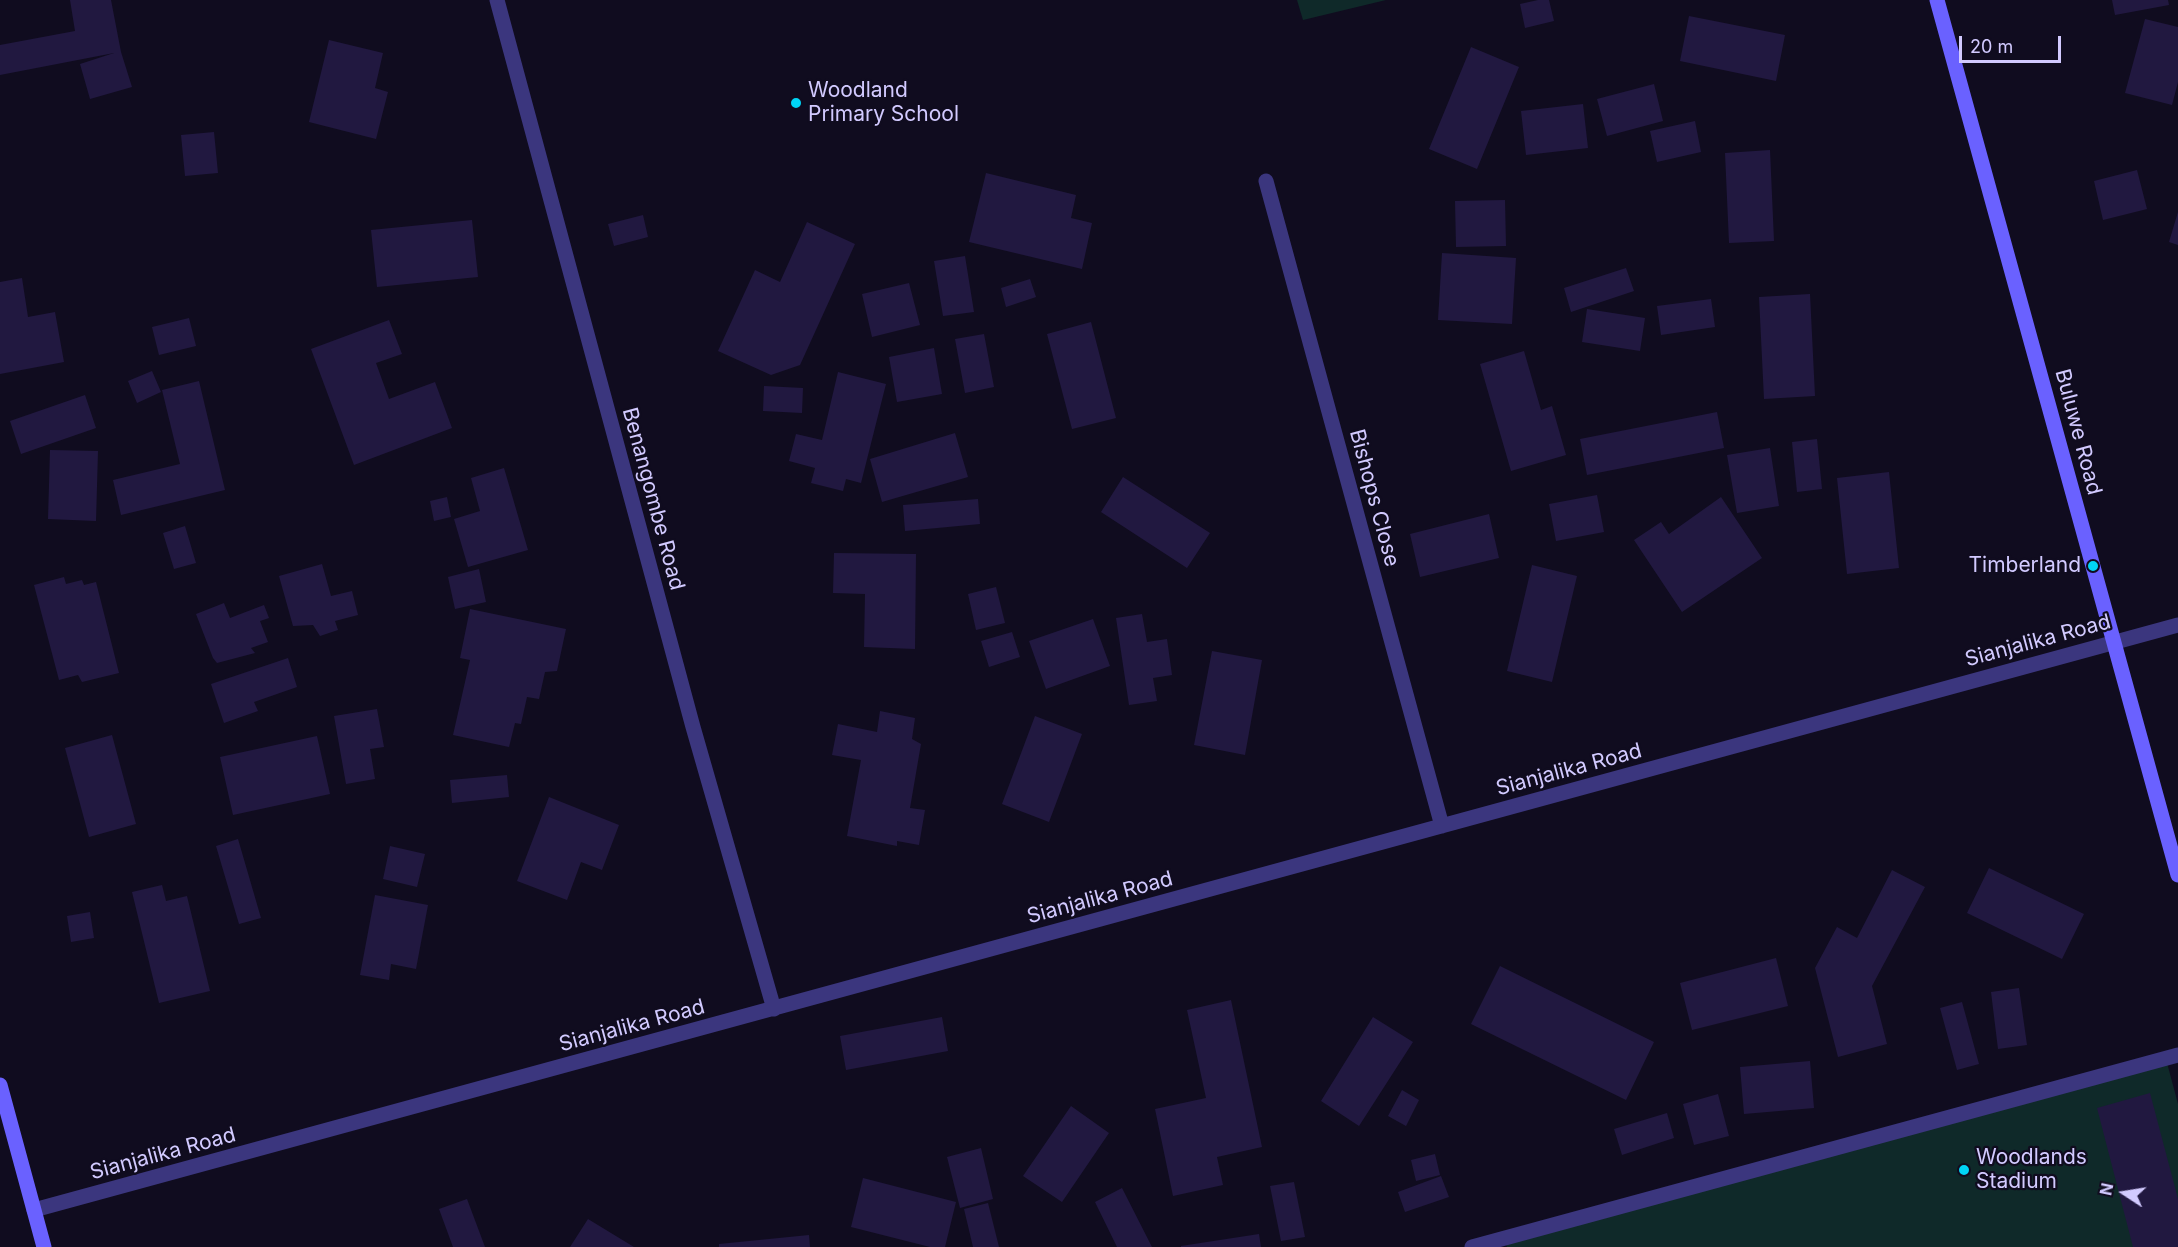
<!DOCTYPE html>
<html>
<head>
<meta charset="utf-8">
<style>
	body { margin:0 }
	#map { position:relative; width:2178px; height:1247px; overflow:hidden; background:#100c1f; font-family:Inter,sans-serif }
	canvas { display:block }
	.north { position:absolute; left:2094px; top:1163px; width:60px; height:60px; -webkit-text-stroke:4px #100c1f; paint-order:stroke; rotate:282deg; font-size:16px; font-weight:700; line-height:24px; text-align:center; color:#d2caff }
	.north::after { content:''; display:block; margin:auto; width:21px; height:27px; background:#d2caff; clip-path:polygon(50% 0,100% 100%,50% 72%,0 100%) }
	.scale { position:absolute; left:1959px; top:36px; width:102px; height:27px; box-sizing:border-box; border:3px solid #d2caff; border-top:0; padding-left:8px; font-size:18px; line-height:21px; white-space:nowrap; color:#d2caff; -webkit-text-stroke:4px #100c1f; paint-order:stroke }
</style>
</head>
<body>
<div id="map">
<canvas width="2178" height="1247"></canvas>
<div class="north">N</div>
<div class="scale">20 m</div>
</div>
<script>
const ctx = document.querySelector('canvas').getContext('2d');
ctx.lineJoin = 'round';
function paint(path, color) { ctx.fillStyle = color; ctx.fill(path, 'evenodd'); }
const toPath = rows => new Path2D(rows.map(r => 'M' + r).join(''));
function trace(path, color, width, dash) { ctx.strokeStyle = color; ctx.lineWidth = width; ctx.lineCap = dash ? 'butt' : 'round'; ctx.setLineDash(dash || []); ctx.stroke(path); }
function drawText(font, color, halo, rows, align = 'center') {
  ctx.font = font + ' Inter,sans-serif'; ctx.lineWidth = 4.5; ctx.setLineDash([]); ctx.textBaseline = 'middle'; ctx.strokeStyle = halo; ctx.fillStyle = color; for (const [text, x, y, turn = 0] of rows) {
    ctx.save(); ctx.translate(x, y); ctx.rotate((+turn || 0) * Math.PI / 180); ctx.textAlign = isNaN(turn) ? turn : align; if (halo) ctx.strokeText(text, 0, 0); ctx.fillText(text, 0, 0); ctx.restore();
  }
}
paint(toPath([
	[1297,0,1386,0,1303,20],
	[2166,1059,2178,1104,2178,1247,1507,1247,1503,1236]
]), '#0f2929');
paint(toPath([
	[70,0,111,0,121,52,132,87,90,99,80,64,114,53,0,75,0,45,75,31],
	[1538,0,1549,0,1554,21,1525,28,1520,4],
	[2112,0,2168,0,2169,5,2115,15],
	[1689,16,1785,35,1776,81,1680,61],
	[2145,19,2178,27,2178,82,2172,105,2125,93],
	[329,40,383,53,375,88,388,92,376,139,309,122],
	[1471,47,1519,67,1477,169,1429,149],
	[1654,84,1663,121,1607,136,1597,99],
	[1583,104,1588,148,1526,155,1521,111],
	[1695,121,1701,152,1657,162,1650,131],
	[214,132,218,173,185,176,181,135],
	[1770,150,1774,241,1729,243,1725,153],
	[2137,170,2147,209,2103,220,2094,181],
	[986,173,1076,195,1071,218,1092,223,1082,269,969,242],
	[1505,200,1506,246,1456,247,1455,201],
	[2178,212,2178,245,2169,242],
	[643,215,648,237,614,246,608,224],
	[472,220,478,277,377,287,371,230],
	[807,222,855,244,800,365,771,375,718,351,755,270,780,282],
	[1442,253,1516,258,1512,324,1438,320],
	[965,256,974,312,943,316,934,261],
	[1626,268,1634,291,1571,312,1564,288],
	[22,278,28,317,55,312,64,362,0,374,0,282],
	[1030,279,1036,297,1006,307,1001,288],
	[909,283,920,325,872,337,862,294],
	[1810,294,1815,396,1764,399,1759,297],
	[1711,299,1715,327,1661,335,1657,306],
	[1587,309,1645,318,1640,351,1582,342],
	[189,318,196,346,159,355,152,327],
	[389,320,402,354,376,363,389,399,435,382,452,428,354,465,311,349],
	[1091,322,1116,418,1072,429,1047,334],
	[984,334,994,387,965,393,955,339],
	[934,348,942,394,897,402,889,357],
	[1524,351,1541,410,1552,406,1566,455,1511,471,1480,364],
	[152,371,161,392,137,403,128,381],
	[838,372,886,384,861,483,846,479,843,491,811,483,815,468,789,461,796,434,822,440],
	[199,381,225,490,121,515,113,480,180,464,162,390],
	[764,386,803,388,802,413,763,411],
	[85,395,96,428,21,454,10,421],
	[1717,412,1724,448,1587,475,1580,439],
	[955,433,968,477,882,502,870,459],
	[1817,439,1822,489,1797,492,1792,442],
	[1770,448,1779,506,1737,513,1727,455],
	[50,450,98,451,96,521,48,519],
	[504,468,528,550,468,567,454,519,480,511,471,478],
	[1889,472,1899,568,1847,574,1837,478],
	[1123,477,1210,533,1187,568,1101,512],
	[1597,495,1604,532,1556,541,1549,504],
	[447,497,451,517,434,521,430,501],
	[1721,497,1762,558,1682,612,1634,540,1661,522,1669,534],
	[978,499,980,524,905,531,903,505],
	[1489,514,1499,558,1420,577,1410,534],
	[185,526,196,563,174,569,163,533],
	[834,553,916,554,915,649,864,647,865,594,833,593],
	[322,564,331,596,352,591,358,615,335,621,338,630,320,636,313,625,293,626,279,576],
	[1532,565,1577,576,1552,682,1507,671],
	[479,569,486,602,455,609,448,577],
	[64,577,66,584,82,580,84,585,96,582,119,673,82,682,78,675,59,680,34,585],
	[996,587,1005,623,976,630,968,594],
	[224,603,230,618,264,605,269,618,260,621,268,642,251,648,255,653,217,663,213,658,196,614],
	[470,609,566,629,557,671,545,672,539,699,527,697,521,724,515,723,509,747,453,735,470,660,460,658],
	[1142,614,1147,642,1167,639,1172,675,1153,678,1157,701,1129,705,1116,618],
	[1093,619,1110,666,1046,689,1029,641],
	[1012,632,1020,657,989,667,981,641],
	[1212,651,1262,660,1245,755,1194,745],
	[288,658,297,687,254,702,258,711,224,723,211,684],
	[377,709,384,747,370,749,375,779,346,784,334,716],
	[880,711,915,718,912,739,921,744,910,808,925,810,919,845,897,841,897,846,847,836,861,760,832,755,838,724,877,732],
	[1035,716,1082,734,1049,822,1002,804],
	[112,735,136,824,89,837,65,748],
	[317,736,330,794,233,815,220,757],
	[507,775,509,797,452,803,450,780],
	[549,797,619,825,602,870,581,862,567,900,517,881],
	[238,839,261,918,239,924,216,846],
	[390,846,425,854,417,887,383,879],
	[1989,868,2084,914,2062,959,1967,913],
	[1892,870,1925,887,1872,986,1887,1044,1838,1057,1815,968,1837,927,1857,938],
	[162,885,166,901,187,896,210,991,159,1003,132,892],
	[375,895,428,905,416,969,391,964,389,980,360,975],
	[90,912,94,938,71,942,67,916],
	[1776,958,1788,1006,1692,1030,1680,983],
	[1500,966,1654,1042,1626,1100,1471,1024],
	[2019,988,2027,1045,1998,1049,1991,992],
	[1231,1000,1262,1147,1217,1157,1223,1185,1173,1196,1155,1109,1206,1098,1187,1010],
	[1962,1002,1979,1064,1957,1070,1940,1008],
	[942,1017,948,1051,846,1070,840,1036],
	[1373,1017,1413,1042,1359,1126,1321,1101],
	[1810,1061,1814,1108,1744,1114,1740,1067],
	[1402,1090,1419,1100,1406,1126,1388,1116],
	[2150,1093,2178,1199,2178,1247,2133,1247,2097,1108],
	[1718,1094,1729,1136,1694,1145,1683,1104],
	[1071,1106,1109,1133,1062,1202,1023,1176],
	[1667,1113,1674,1138,1622,1155,1614,1129],
	[981,1148,993,1199,960,1208,947,1157],
	[1435,1154,1440,1175,1416,1181,1411,1160],
	[1441,1176,1449,1197,1405,1212,1398,1192],
	[863,1178,956,1202,945,1247,930,1247,851,1227],
	[1294,1182,1305,1237,1281,1241,1270,1186],
	[1122,1188,1152,1247,1117,1247,1095,1202],
	[467,1199,485,1247,453,1247,439,1209],
	[988,1203,999,1247,973,1247,964,1209],
	[588,1219,634,1247,570,1247],
	[1259,1234,1261,1247,1181,1247,1181,1246],
	[809,1235,810,1247,719,1247,719,1244]
]), '#211840');
trace(toPath([
	[1472,1247,2178,1055]
]), '#3b367e', 15);
trace(toPath([
	[497,0,693,727,774,1009],
	[1266,181,1442,826],
	[34,1210,2178,625]
]), '#3b367e', 15);
trace(toPath([
	[1937,0,2178,875],
	[0,1085,44,1247]
]), '#6a61ff', 15);
for (const [x, y, r, color] of [
	[796,103,6,"#00d4f5"],
	[2093,566,6,"#00d4f5"],
	[1964,1170,6,"#00d4f5"]
]) { const dot = new Path2D(); dot.arc(x, y, r, 0, 2 * Math.PI); ctx.fillStyle = color; ctx.fill(dot); trace(dot, '#100c1f', 2); }
drawText('21px', '#d2caff', '#100c1f', [
	["Woodland",808,91],
	["Primary School",808,115],
	["Timberland",2081,566,"right"],
	["Woodlands",1976,1158],
	["Stadium",1976,1182]
], 'left');
drawText('21px', '#d2caff', '#100c1f', [
	["Buluwe Road",2078,432,75],
	["Bishops Close",1374,498,75],
	["Benangombe Road",653,499,75],
	["Sianjalika Road",2038,641,-15],
	["Sianjalika Road",1569,770,-15],
	["Sianjalika Road",1100,898,-15],
	["Sianjalika Road",632,1026,-15],
	["Sianjalika Road",163,1154,-15]
]);
</script>
</body>
</html>
